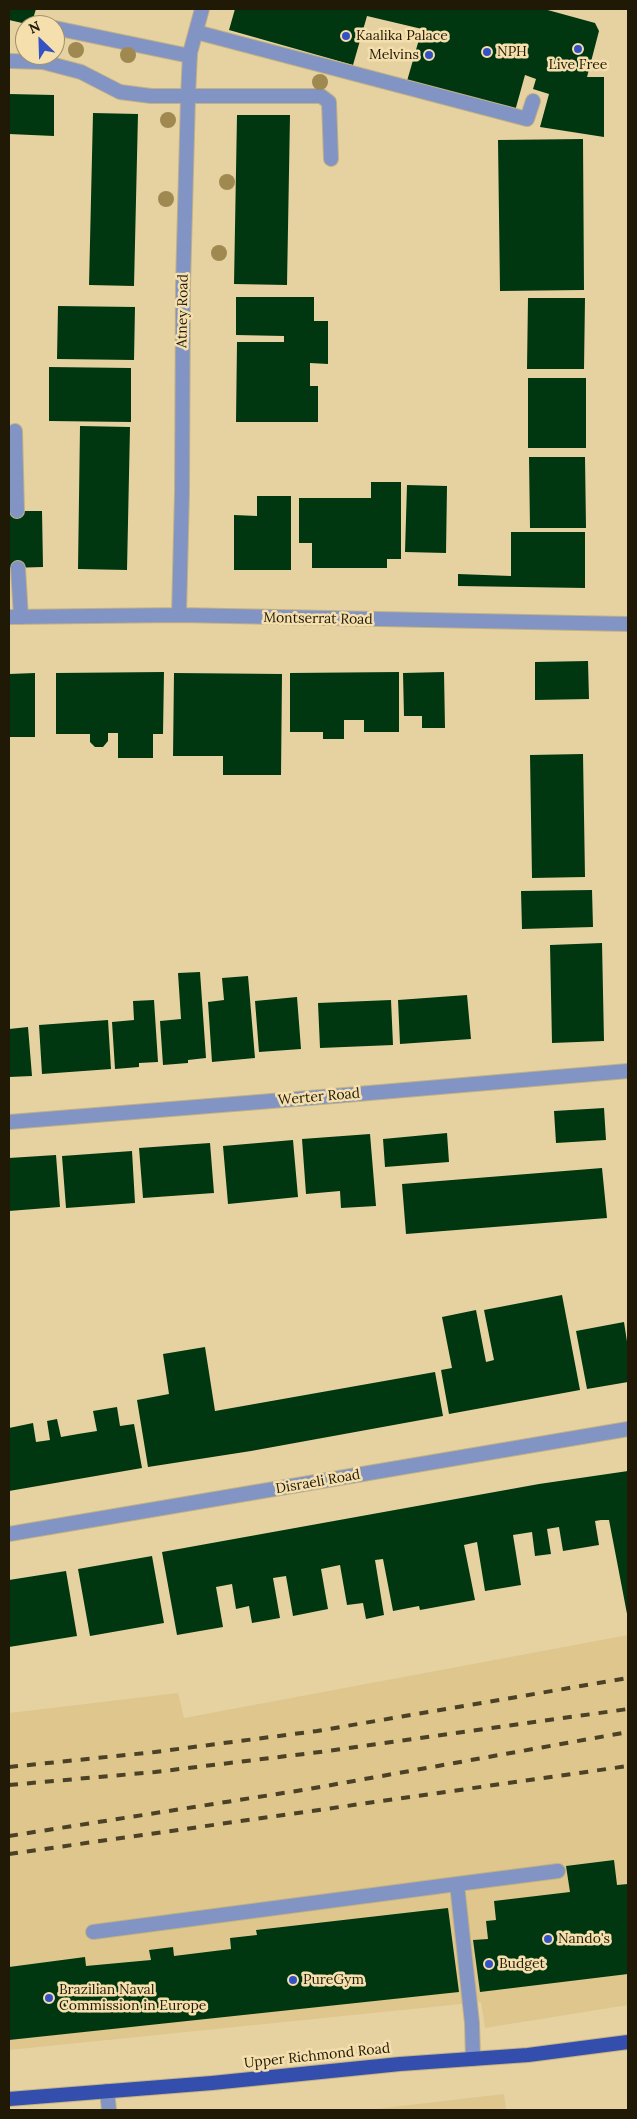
<!DOCTYPE html>
<html>
<head>
<meta charset="utf-8">
<style>
	body { margin:0 }
	#map { position:relative; width:637px; height:2119px; overflow:hidden; background:#e6d2a0; font-family:Lora,serif }
	canvas { display:block }
	.frame { position:absolute; inset:0; border:10px solid #201906; pointer-events:none }
	.north { position:absolute; left:15px; top:15px; width:50px; height:50px; box-sizing:border-box; background:#f4dfad; border:1px solid #9f906a; border-radius:50%; rotate:336deg; font-size:14px; font-weight:700; line-height:20px; text-align:center; color:#201906 }
	.north::after { content:''; display:block; margin:auto; width:18px; height:22px; background:#3452c3; clip-path:polygon(50% 0,100% 100%,50% 72%,0 100%) }
</style>
</head>
<body>
<div id="map">
<canvas width="637" height="2119"></canvas>
<div class="frame"></div>
<div class="north">N</div>
</div>
<script>
const ctx = document.querySelector('canvas').getContext('2d');
ctx.lineJoin = 'round';
function paint(path, color) { ctx.fillStyle = color; ctx.fill(path, 'evenodd'); }
const toPath = rows => new Path2D(rows.map(r => 'M' + r).join(''));
function trace(path, color, width, dash) { ctx.strokeStyle = color; ctx.lineWidth = width; ctx.lineCap = dash ? 'butt' : 'round'; ctx.setLineDash(dash || []); ctx.stroke(path); }
function drawText(font, color, halo, rows, align = 'center') {
  ctx.font = font + ' Lora,serif'; ctx.lineWidth = 5; ctx.setLineDash([]); ctx.textBaseline = 'middle'; ctx.strokeStyle = halo; ctx.fillStyle = color; for (const [text, x, y, turn = 0] of rows) {
    ctx.save(); ctx.translate(x, y); ctx.rotate((+turn || 0) * Math.PI / 180); ctx.textAlign = isNaN(turn) ? turn : align; if (halo) ctx.strokeText(text, 0, 0); ctx.fillText(text, 0, 0); ctx.restore();
  }
}
paint(toPath([
	[628,1635,628,2005,485,2028,481,2002,9,2050,9,1713,178,1693,184,1718],
	[504,2094,506,2110,367,2110]
]), '#dec68d');
paint(toPath([
	[9,9,36,9,31,25,9,20],
	[235,9,544,9,595,23,599,31,587,77,604,77,604,137,540,127,549,94,533,89,536,79,525,75,515,111,407,81,422,29,367,16,353,65,229,30],
	[9,94,54,95,54,136,9,134],
	[93,113,138,114,134,286,89,285],
	[237,115,290,115,287,285,234,284],
	[583,139,584,290,500,291,498,140],
	[236,297,314,297,314,321,328,321,328,364,310,363,310,386,318,386,318,422,236,422,237,342,284,342,284,336,236,335],
	[528,298,585,298,584,369,527,369],
	[58,306,135,307,134,360,57,359],
	[49,367,131,368,131,422,49,421],
	[528,378,586,378,586,448,528,448],
	[80,426,130,427,127,570,78,569],
	[529,457,585,457,586,528,530,528],
	[371,482,401,482,401,559,387,559,387,568,312,568,312,543,299,543,299,498,371,498],
	[407,485,447,486,446,553,405,552],
	[257,496,291,496,291,570,234,570,234,515,257,516],
	[9,511,42,511,43,567,9,568],
	[511,532,585,532,585,588,458,586,458,574,511,576],
	[588,661,589,699,535,700,535,662],
	[164,672,163,734,153,734,153,758,118,758,118,733,108,733,108,741,103,747,95,747,90,742,90,734,56,734,56,673],
	[399,672,399,732,364,732,364,720,344,720,344,739,323,739,323,732,290,732,290,673],
	[444,672,445,728,422,728,422,716,404,716,403,673],
	[35,673,35,737,9,737,9,674],
	[174,673,282,674,281,775,223,775,223,756,173,756],
	[583,754,585,877,532,878,530,755],
	[592,890,593,927,522,929,521,891],
	[602,943,604,1041,552,1043,550,945],
	[200,972,206,1058,188,1060,188,1063,163,1065,160,1021,181,1019,178,973],
	[248,976,255,1058,212,1062,208,1002,224,1000,222,978],
	[467,995,471,1039,400,1044,398,1000],
	[297,997,301,1049,259,1052,255,1001],
	[154,1000,158,1062,139,1063,139,1067,115,1069,112,1022,134,1020,133,1001],
	[391,1000,393,1045,320,1048,318,1003],
	[108,1020,111,1069,42,1074,39,1025],
	[28,1027,32,1076,9,1077,9,1029],
	[604,1108,606,1140,556,1143,554,1111],
	[447,1133,449,1162,385,1167,383,1139],
	[370,1134,376,1206,341,1208,340,1191,306,1194,302,1139],
	[293,1140,298,1197,228,1204,223,1146],
	[210,1143,214,1193,143,1198,139,1148],
	[132,1151,135,1203,66,1208,62,1156],
	[56,1155,60,1207,9,1211,9,1158],
	[602,1168,607,1218,406,1234,402,1184],
	[562,1295,580,1390,449,1414,441,1370,452,1368,442,1317,476,1310,486,1362,494,1360,484,1310],
	[624,1322,628,1348,628,1382,587,1389,576,1331],
	[205,1347,215,1411,435,1372,443,1416,251,1451,148,1467,137,1400,169,1394,163,1354],
	[117,1407,120,1426,134,1424,142,1468,9,1491,9,1428,33,1423,36,1442,50,1440,47,1421,57,1419,61,1437,78,1434,97,1431,93,1411],
	[628,1471,628,1619,609,1520,601,1520,595,1521,599,1545,563,1551,559,1527,547,1529,551,1554,535,1556,532,1532,513,1535,521,1585,485,1591,477,1542,464,1545,475,1600,420,1610,419,1606,393,1611,383,1559,375,1560,384,1615,366,1619,363,1603,347,1605,340,1565,321,1569,328,1609,293,1616,286,1576,273,1578,280,1618,252,1623,249,1606,236,1609,232,1584,216,1587,223,1627,177,1635,162,1552,539,1484],
	[152,1556,164,1623,90,1636,78,1569],
	[66,1571,77,1636,9,1647,9,1580],
	[614,1860,617,1885,628,1884,628,1974,480,1992,473,1940,488,1939,486,1921,496,1920,494,1901,570,1892,566,1866],
	[448,1908,459,1992,9,2040,9,1967,85,1957,86,1966,151,1960,149,1950,173,1947,174,1956,231,1949,230,1938,257,1935,256,1930]
]), '#003710');
const service = toPath([
	[55,28,190,56],
	[196,32,527,119,533,101],
	[9,61,43,62,81,72,120,92,151,96,321,96,329,102,331,159],
	[15,431,17,511],
	[18,568,21,617],
	[93,1932,457,1884],
	[473,2059,472,2023,457,1884,558,1871],
	[107,2091,109,2110]
]);
const minor = toPath([
	[179,615,182,492,183,285,188,97,190,53,202,9],
	[9,617,179,615,628,624],
	[9,1122,334,1096,628,1071],
	[9,1534,628,1429]
]);
const trunk = toPath([
	[9,2099,212,2083,400,2064,528,2055,628,2042]
]);
trace(service, '#c2b184', 16);
trace(minor, '#c2b184', 16);
trace(trunk, '#c2b184', 16);
trace(service, '#8194c4', 14);
trace(minor, '#8194c4', 14);
trace(trunk, '#334ead', 14);
trace(toPath([
	[9,1767,155,1752,317,1731,628,1678],
	[9,1785,155,1772,320,1752,628,1709],
	[9,1836,309,1789,628,1732],
	[9,1854,628,1766]
]), '#4a4127', 4, [9, 9]);
ctx.fillStyle = '#9f8950';
for (const [x, y] of [
	[76,50],
	[128,55],
	[320,82],
	[168,120],
	[227,182],
	[166,199],
	[219,253]
]) { ctx.beginPath(); ctx.arc(x, y, 8, 0, 2 * Math.PI); ctx.fill(); }
for (const [x, y, r, color] of [
	[346,36,5,"#3452c3"],
	[578,49,5,"#3452c3"],
	[487,52,5,"#3452c3"],
	[429,55,5,"#3452c3"],
	[548,1939,5,"#3452c3"],
	[489,1964,5,"#3452c3"],
	[293,1980,5,"#3452c3"],
	[49,1998,5,"#3452c3"]
]) { const dot = new Path2D(); dot.arc(x, y, r, 0, 2 * Math.PI); ctx.fillStyle = color; ctx.fill(dot); trace(dot, '#f4dfad', 2); }
drawText('14px', '#201906', '#f4dfad', [
	["Kaalika Palace",356,36],
	["NPH",497,52],
	["Melvins",419,55,"right"],
	["Live Free",578,65,"center"],
	["Nando's",558,1939],
	["Budget",499,1964],
	["PureGym",303,1980],
	["Brazilian Naval",59,1990],
	["Commission in Europe",59,2006]
], 'left');
drawText('14px', '#201906', '#f4dfad', [
	["Atney Road",183,311,-89],
	["Montserrat Road",318,619,1],
	["Werter Road",319,1097,-5],
	["Disraeli Road",318,1482,-10],
	["Upper Richmond Road",317,2056,-6]
]);
</script>
</body>
</html>
